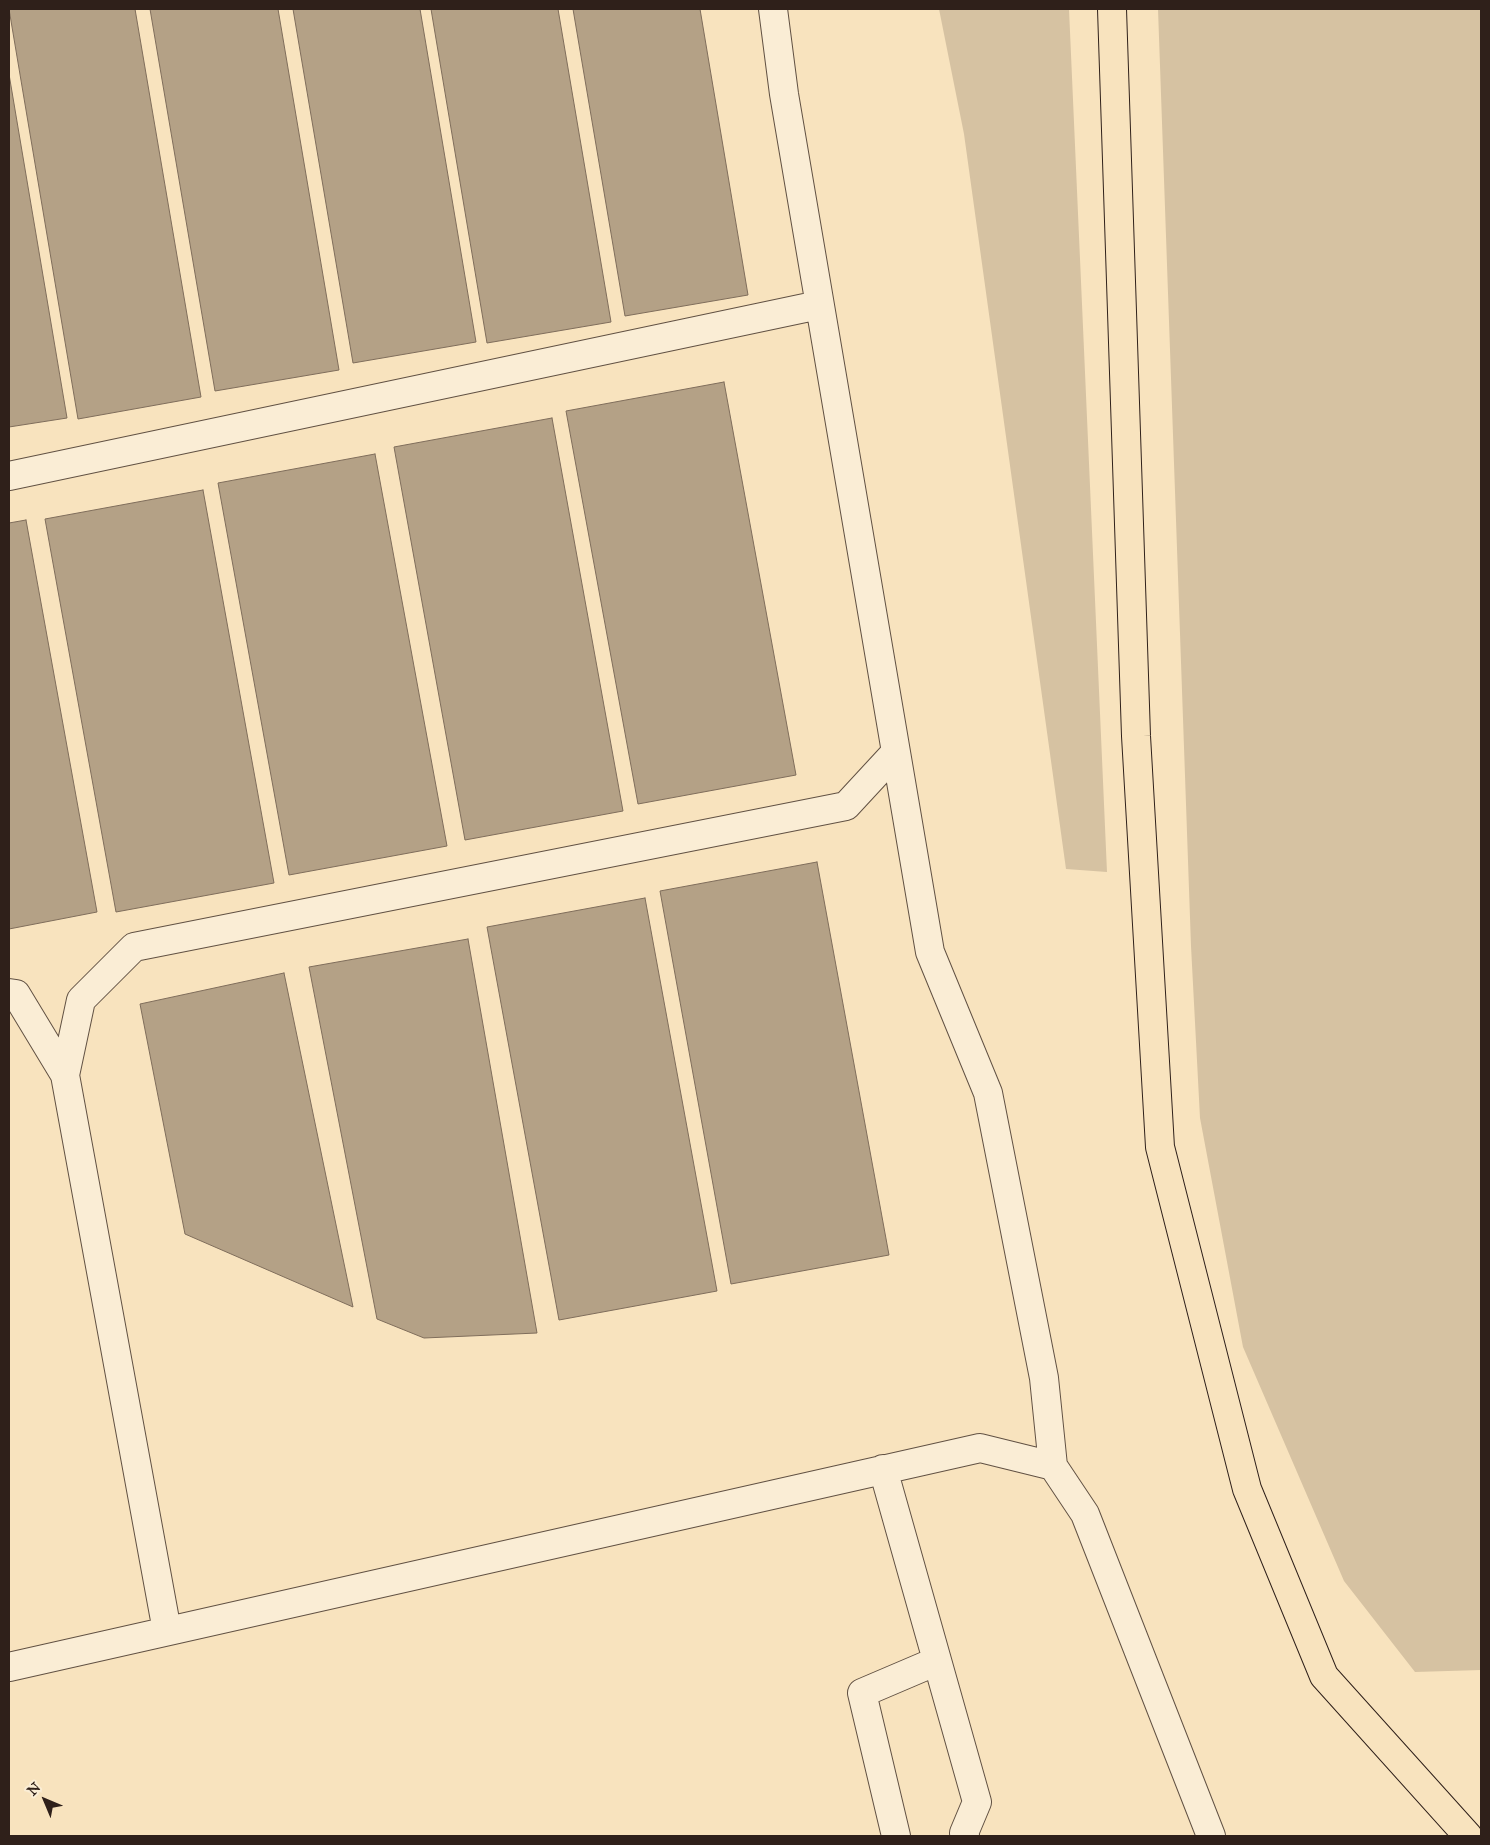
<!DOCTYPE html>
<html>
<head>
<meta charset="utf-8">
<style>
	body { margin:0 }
	#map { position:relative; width:1490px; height:1845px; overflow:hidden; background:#f8e3be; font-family:"IM FELL Great Primer",serif }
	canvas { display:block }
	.frame { position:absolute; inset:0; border:10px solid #2f201a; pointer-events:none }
	.north { position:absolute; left:20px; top:1775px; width:50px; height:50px; -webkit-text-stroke:4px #faedd5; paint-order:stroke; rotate:315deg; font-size:14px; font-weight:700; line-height:20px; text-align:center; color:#2f201a }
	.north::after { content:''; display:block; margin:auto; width:18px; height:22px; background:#2f201a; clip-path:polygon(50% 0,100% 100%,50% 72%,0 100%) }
</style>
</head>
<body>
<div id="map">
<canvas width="1490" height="1845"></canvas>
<div class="frame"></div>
<div class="north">N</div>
</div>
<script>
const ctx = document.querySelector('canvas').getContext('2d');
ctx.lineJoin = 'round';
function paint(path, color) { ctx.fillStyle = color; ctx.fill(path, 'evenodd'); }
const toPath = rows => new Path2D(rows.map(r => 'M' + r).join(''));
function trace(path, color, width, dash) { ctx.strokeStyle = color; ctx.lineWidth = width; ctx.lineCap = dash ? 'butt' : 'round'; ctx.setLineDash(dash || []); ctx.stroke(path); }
paint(toPath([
	[939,9,1069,9,1107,872,1066,869,964,134],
	[1158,9,1481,9,1481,1670,1415,1672,1344,1581,1243,1347,1200,1118,1191,946]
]), '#d6c2a2');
const water = toPath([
	[9,9,135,9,201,397,78,419,9,9],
	[150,9,278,9,339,370,215,391,150,9],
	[293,9,420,9,476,342,353,363,293,9],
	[431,9,558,9,611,322,487,343,431,9],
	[573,9,700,9,748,295,625,316,573,9],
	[9,74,67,418,9,427,9,74],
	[724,382,796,775,638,804,566,411,724,382],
	[552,418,623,811,465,840,394,447,552,418],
	[375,454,447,846,289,875,218,483,375,454],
	[203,490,274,883,116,912,45,519,203,490],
	[26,520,97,912,9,929,9,523,26,520],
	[817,862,889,1255,731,1284,660,891,817,862],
	[645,898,717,1291,559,1320,487,927,645,898],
	[468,939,537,1333,424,1338,377,1319,309,967,468,939],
	[284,973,353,1307,185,1234,140,1004,284,973]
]);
paint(water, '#b4a186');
trace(water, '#7f6d5b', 1);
const minor = toPath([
	[773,9,784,94,930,952,988,1093,1044,1378,1053,1466],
	[9,476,819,305],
	[9,993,16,994,65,1075,167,1631],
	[65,1075,81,1000,134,947,846,806,895,753],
	[883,1469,977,1802,964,1833,965,1836],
	[9,1667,980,1448,1053,1466,1085,1514,1211,1836],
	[896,1836,862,1693,937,1661]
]);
const major = toPath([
	[1112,9,1136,736,1160,1147,1247,1489,1324,1676,1468,1836]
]);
trace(minor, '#615143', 30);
trace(major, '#2f201a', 30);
trace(minor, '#faedd5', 28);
trace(major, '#f8e3be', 28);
</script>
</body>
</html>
